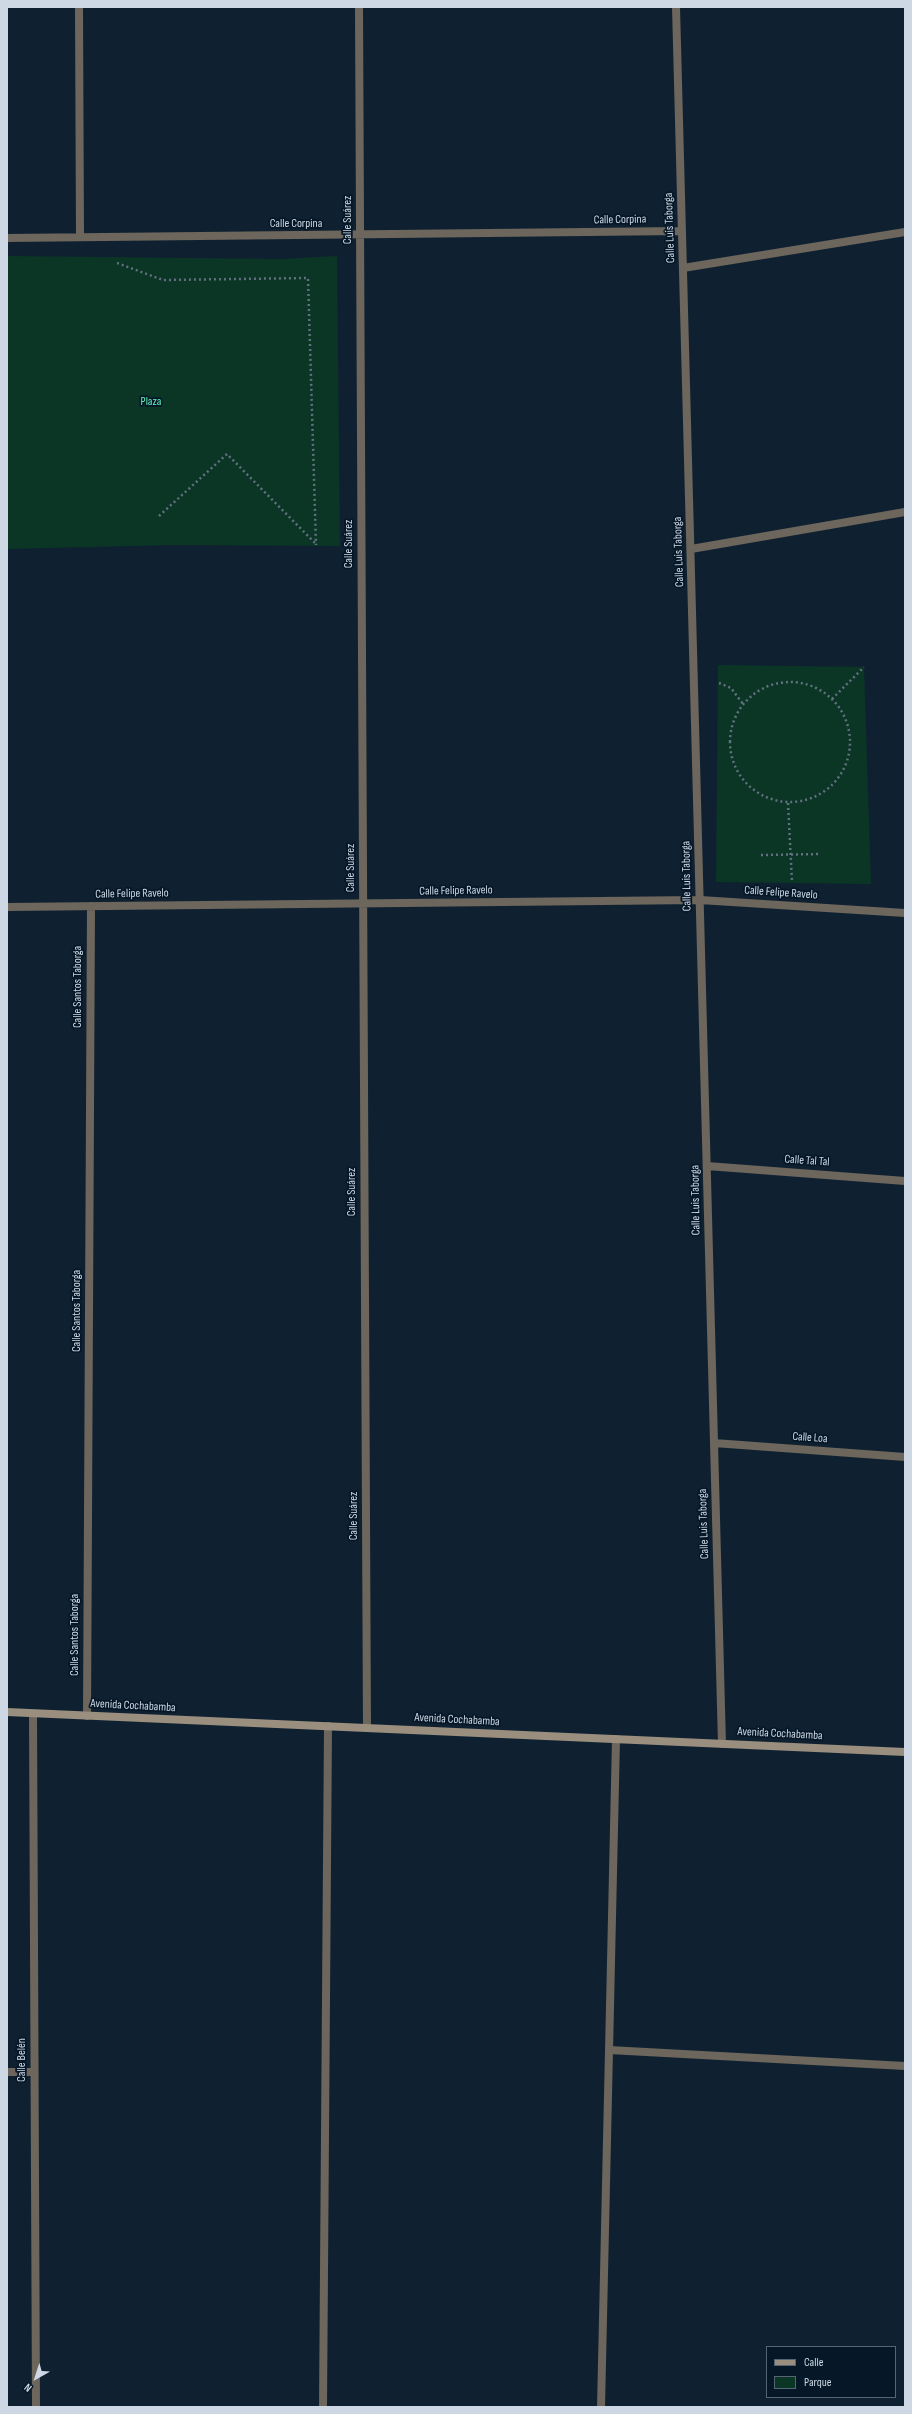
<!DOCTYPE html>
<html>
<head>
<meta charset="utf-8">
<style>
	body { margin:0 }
	#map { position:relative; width:912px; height:2414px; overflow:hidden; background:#0f2131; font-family:"Sofia Sans Condensed",sans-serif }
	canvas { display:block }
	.frame { position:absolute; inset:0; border:8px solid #cdd8e4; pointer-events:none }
	.legend { position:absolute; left:766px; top:2346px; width:130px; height:52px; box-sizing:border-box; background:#061727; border:1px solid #566473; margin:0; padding:5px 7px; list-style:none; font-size:12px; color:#cdd8e4 }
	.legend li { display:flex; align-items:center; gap:8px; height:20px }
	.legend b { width:20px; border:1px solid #566473 }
	.north { position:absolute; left:16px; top:2358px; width:40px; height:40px; -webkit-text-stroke:3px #061727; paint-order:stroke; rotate:219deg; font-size:11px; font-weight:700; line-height:16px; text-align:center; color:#cdd8e4 }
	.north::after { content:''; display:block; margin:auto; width:14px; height:18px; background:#cdd8e4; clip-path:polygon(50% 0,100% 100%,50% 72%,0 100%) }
</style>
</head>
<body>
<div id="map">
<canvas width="912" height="2414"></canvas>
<div class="frame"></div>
<ul class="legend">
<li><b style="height:5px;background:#9a8e7e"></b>Calle</li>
<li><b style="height:11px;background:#0b3626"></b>Parque</li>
</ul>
<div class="north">N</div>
</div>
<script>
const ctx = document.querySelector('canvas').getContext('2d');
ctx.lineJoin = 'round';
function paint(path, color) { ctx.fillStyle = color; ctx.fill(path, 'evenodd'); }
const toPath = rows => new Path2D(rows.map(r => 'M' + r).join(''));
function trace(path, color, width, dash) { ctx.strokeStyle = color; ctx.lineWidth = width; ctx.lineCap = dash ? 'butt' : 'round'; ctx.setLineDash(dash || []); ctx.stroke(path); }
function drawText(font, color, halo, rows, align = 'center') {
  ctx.font = font + ' "Sofia Sans Condensed",sans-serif'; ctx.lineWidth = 3.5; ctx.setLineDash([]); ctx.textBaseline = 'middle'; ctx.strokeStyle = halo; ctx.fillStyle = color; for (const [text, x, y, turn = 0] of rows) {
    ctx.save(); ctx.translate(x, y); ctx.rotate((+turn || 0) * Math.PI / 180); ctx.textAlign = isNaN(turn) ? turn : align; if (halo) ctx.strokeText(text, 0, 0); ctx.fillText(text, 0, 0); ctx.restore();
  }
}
paint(toPath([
	[7,256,281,259,337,256,340,546,173,545,7,549],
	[718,665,864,667,871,884,716,882]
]), '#0b3626');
trace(toPath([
	[117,263,163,280,308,278,316,545],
	[159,516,227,454,316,544],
	'730 742a60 60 0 1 1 120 0a60 60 0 1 1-120 0Z',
	[719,683,731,688,743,704],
	[832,699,864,667],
	[788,803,792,882],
	[761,855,821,854]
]), '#62717f', 2.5, [2, 3]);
trace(toPath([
	[79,7,80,237],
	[359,7,367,1728],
	[676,7,722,1744],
	[7,238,682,231],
	[683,268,905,232],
	[691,549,905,512],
	[7,907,700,900,905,913],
	[707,1166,905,1181],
	[714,1443,905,1457],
	[33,1714,36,2407],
	[87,1716,91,906],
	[609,2050,905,2066],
	[7,2072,34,2072],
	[323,2407,328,1726],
	[601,2407,616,1739]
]), '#6d665c', 8);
trace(toPath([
	[7,1712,905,1752]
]), '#9a8e7e', 8);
drawText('12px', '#cdd8e4', '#061727', [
	["Calle Suárez",348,220,-90],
	["Calle Corpina",620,220,-1],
	["Calle Corpina",296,224],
	["Calle Luis Taborga",670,228,-92],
	["Calle Suárez",349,544,-90],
	["Calle Luis Taborga",679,552,-92],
	["Calle Suárez",351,868,-90],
	["Calle Luis Taborga",687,876,-91],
	["Calle Felipe Ravelo",456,891,-1],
	["Calle Felipe Ravelo",781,893,4],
	["Calle Felipe Ravelo",132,894,-1],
	["Calle Santos Taborga",78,987,-90],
	["Calle Tal Tal",807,1161,4],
	["Calle Suárez",352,1192,-90],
	["Calle Luis Taborga",696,1200,-91],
	["Calle Santos Taborga",77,1311,-90],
	["Calle Loa",810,1438,4],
	["Calle Suárez",354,1516,-90],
	["Calle Luis Taborga",704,1524,-92],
	["Calle Santos Taborga",75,1635,-90],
	["Avenida Cochabamba",133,1706,3],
	["Avenida Cochabamba",457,1720,3],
	["Avenida Cochabamba",780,1734,3],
	["Calle Belén",22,2060,-90]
]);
drawText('12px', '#60f6ba', '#061727', [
	["Plaza",151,402]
]);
</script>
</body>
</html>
